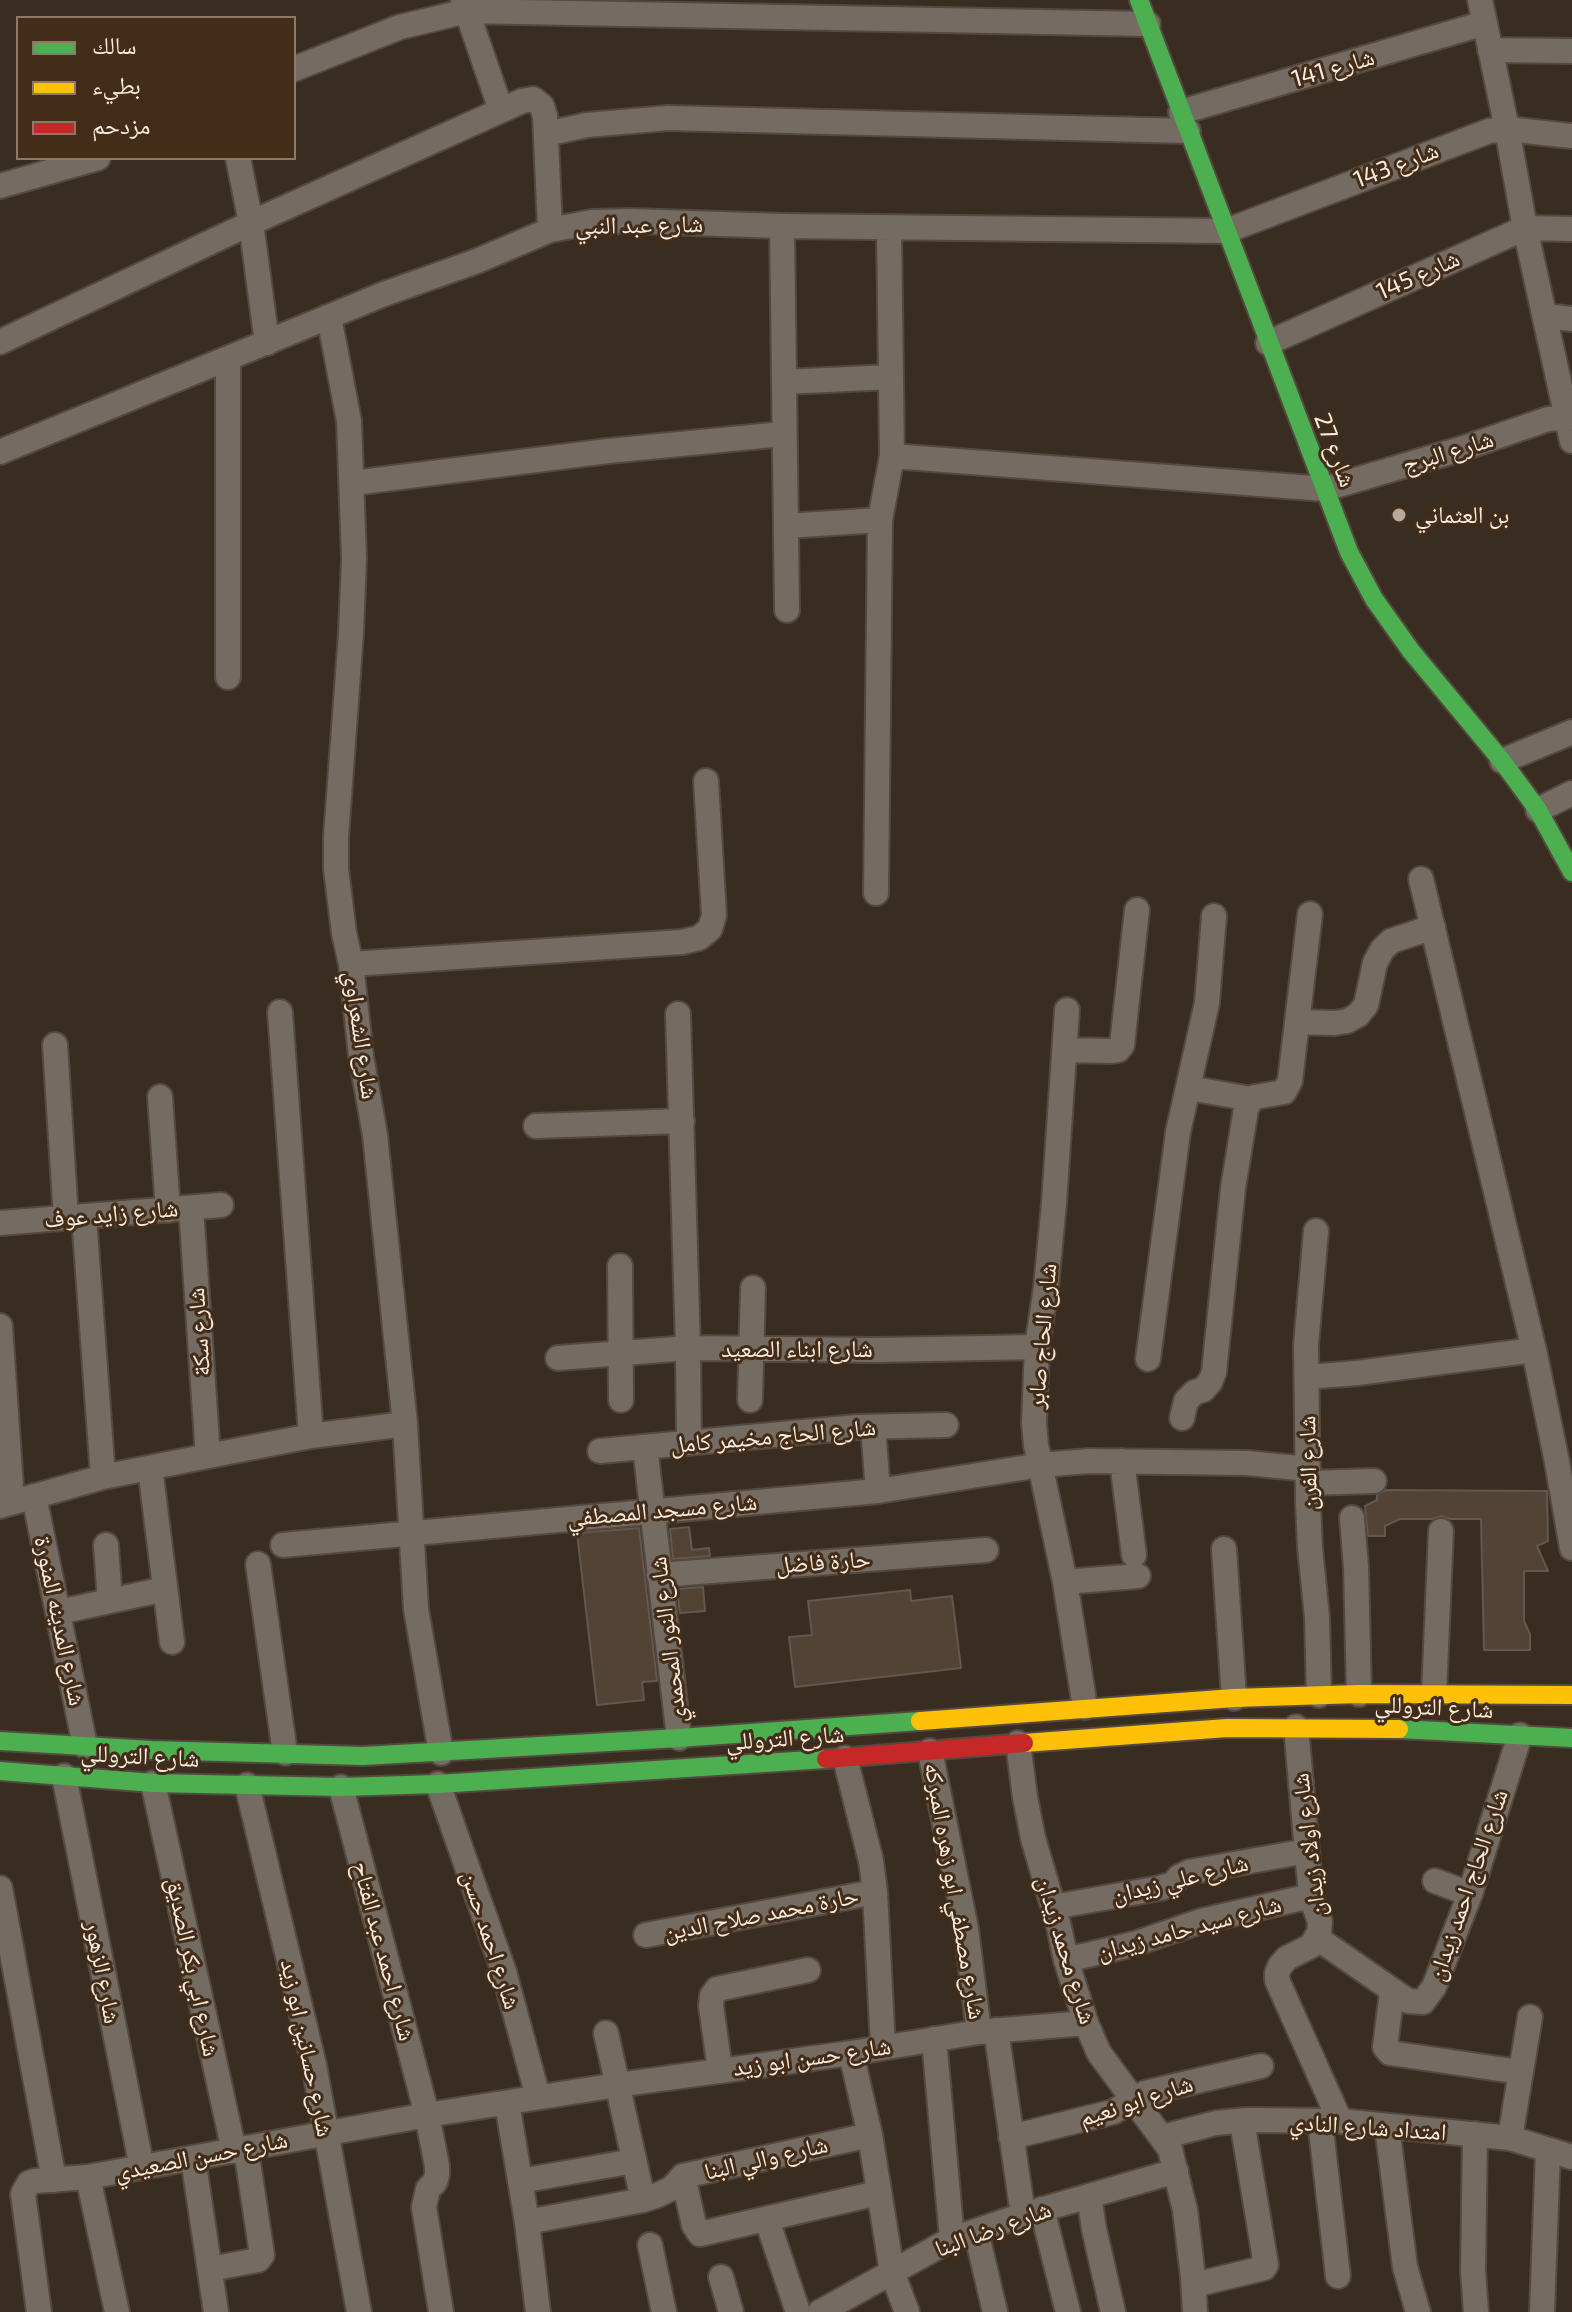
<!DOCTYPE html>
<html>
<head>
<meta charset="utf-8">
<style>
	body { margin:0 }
	#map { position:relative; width:1572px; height:2312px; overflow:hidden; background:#392d22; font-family:"Exo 2","Noto Naskh Arabic",sans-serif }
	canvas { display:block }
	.legend { position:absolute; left:16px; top:16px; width:280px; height:144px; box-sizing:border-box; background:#432c18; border:2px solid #8d7968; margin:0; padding:10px 14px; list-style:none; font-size:24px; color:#fbece0 }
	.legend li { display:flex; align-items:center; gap:16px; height:40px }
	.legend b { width:40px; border:2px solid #8d7968 }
</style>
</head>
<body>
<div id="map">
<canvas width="1572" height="2312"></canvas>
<ul class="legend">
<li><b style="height:10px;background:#4caf50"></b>سالك</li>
<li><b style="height:10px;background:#ffc107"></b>بطيء</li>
<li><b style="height:10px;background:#c62828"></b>مزدحم</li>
</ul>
</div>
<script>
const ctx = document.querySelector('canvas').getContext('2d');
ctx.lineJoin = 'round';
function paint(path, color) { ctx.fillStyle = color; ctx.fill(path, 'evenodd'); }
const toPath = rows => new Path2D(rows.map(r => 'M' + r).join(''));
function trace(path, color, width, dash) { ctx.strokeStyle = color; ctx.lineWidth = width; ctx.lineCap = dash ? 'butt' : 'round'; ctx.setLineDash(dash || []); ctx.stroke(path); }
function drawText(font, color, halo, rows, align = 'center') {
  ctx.font = font + ' "Exo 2","Noto Naskh Arabic",sans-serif'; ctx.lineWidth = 6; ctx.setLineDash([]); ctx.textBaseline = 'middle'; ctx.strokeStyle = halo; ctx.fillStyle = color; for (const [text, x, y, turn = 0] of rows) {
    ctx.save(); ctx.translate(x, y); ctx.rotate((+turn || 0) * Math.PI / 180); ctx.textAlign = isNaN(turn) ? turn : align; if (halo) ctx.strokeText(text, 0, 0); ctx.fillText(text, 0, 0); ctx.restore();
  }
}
const building = toPath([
	[1386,1490,1547,1491,1548,1541,1537,1546,1548,1571,1524,1571,1524,1621,1530,1634,1530,1650,1484,1650,1481,1519,1450,1519,1441,1516,1432,1519,1400,1519,1385,1526,1385,1536,1368,1536,1365,1506,1377,1500,1377,1495,1386,1490],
	[689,1527,692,1550,709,1548,710,1556,673,1559,670,1529,689,1527],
	[639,1528,657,1681,642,1682,644,1700,597,1705,577,1533,639,1528],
	[703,1587,705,1611,680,1613,677,1589,703,1587],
	[910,1590,911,1601,952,1596,961,1668,795,1687,789,1637,812,1635,808,1601,910,1590]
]);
paint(building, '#524334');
trace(building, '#62584f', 2);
const street = toPath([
	[463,0,501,110],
	[1480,0,1507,129,1525,228,1572,441],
	[1490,50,1572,51],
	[294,69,400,27,467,11,1148,24],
	[1181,112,1485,23],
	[546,134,587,125,668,118,1188,131],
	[238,158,251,223,267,343],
	[0,186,98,158],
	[782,226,787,610],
	[1546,316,1572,319],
	[329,317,349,421,354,558,351,633,336,837,336,869,344,933,351,964,361,1056,375,1135,405,1424,416,1609,441,1753],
	[0,342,251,223,522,101,533,99,542,106,545,116,550,230],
	[1268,343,1525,228,1572,229],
	[784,382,891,377],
	[0,452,384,294,477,261,550,230,592,222,631,221,782,226,1226,231,1489,131,1507,129,1572,136],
	[892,456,1325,489,1464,448,1548,419,1572,417],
	[353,483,608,451,783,434],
	[786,526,880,520],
	[228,677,228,359],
	[1502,761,1572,732],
	[1538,810,1572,793],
	[1421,879,1534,1350,1557,1462,1572,1548],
	[876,893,880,520,892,456,889,228],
	[351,964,682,942,699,938,710,929,714,915,706,781],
	[1067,1010,1054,1203,1046,1287,1037,1347,1034,1423,1036,1445,1065,1582,1085,1707],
	[280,1012,311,1436],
	[678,1014,688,1348,689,1443],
	[1297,1022,1335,1023,1347,1021,1358,1015,1366,1005,1375,963,1382,950,1391,941,1433,927],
	[55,1045,66,1218],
	[1065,1050,1111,1051,1118,1050,1122,1045,1137,910],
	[1189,1088,1251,1099],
	[160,1097,168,1210],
	[536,1126,682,1121],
	[191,1208,208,1456],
	[84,1217,103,1477],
	[0,1223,221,1205],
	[1316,1231,1306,1345,1308,1502,1310,1548,1317,1617,1319,1695],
	[620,1266,621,1400],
	[0,1326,12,1501],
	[558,1358,688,1348,877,1350,1037,1347],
	[1148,1359,1178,1132,1207,1003,1214,916],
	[1307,1377,1357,1373,1534,1350],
	[750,1400,753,1288],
	[1182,1418,1186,1401,1195,1392,1203,1390,1210,1382,1214,1372,1233,1188,1246,1109,1251,1099,1255,1097,1284,1092,1290,1081,1310,914],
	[873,1427,878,1491],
	[645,1447,679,1738],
	[600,1451,857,1427,946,1425],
	[1122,1461,1134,1555],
	[150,1468,172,1642],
	[1308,1483,1374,1481],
	[34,1496,85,1746],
	[0,1506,103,1477,208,1456,311,1436,405,1424],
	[1352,1518,1356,1567,1359,1694],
	[106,1545,110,1601],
	[283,1545,878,1491,1041,1465,1089,1461,1247,1463,1308,1469],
	[1224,1549,1234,1698],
	[258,1564,285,1753],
	[659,1575,986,1550],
	[1065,1582,1138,1576],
	[59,1612,165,1589],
	[1434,1694,1441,1531],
	[1296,1727,1311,1896,1320,1922,1319,1933,1311,1946,1287,1958,1280,1966,1277,1973,1277,1980,1340,2121],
	[1018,1743,1025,1797,1033,1838,1059,1927,1066,1960,1086,2023,1099,2053,1170,2149,1185,2210,1193,2277,1195,2312],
	[930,1751,966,1929,979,2032],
	[845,1758,871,1861,875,1892,883,2047],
	[64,1776,142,2168],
	[153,1783,234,2151],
	[438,1784,504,1972,538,2097],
	[247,1785,314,2065,359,2312],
	[341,1787,427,2115,437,2166,437,2175,435,2182,428,2189,424,2207,441,2312],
	[1435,1881,1470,1894],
	[0,1888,54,2180],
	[1053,1907,1160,1888,1173,1884,1179,1877,1189,1872,1307,1851],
	[646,1935,875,1892],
	[1317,1938,1408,2001,1423,2002,1434,1987,1470,1894,1520,1735],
	[1066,1960,1134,1944,1201,1921,1311,1896],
	[1392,1992,1385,2047,1390,2053,1520,2072],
	[996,2030,1023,2215],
	[606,2033,643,2200],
	[934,2039,952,2239],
	[851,2053,870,2135,892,2272,907,2312],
	[720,2070,711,2006,712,1996,717,1989,808,1970],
	[507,2103,527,2222,538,2312],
	[1320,2121,1338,2276],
	[1387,2127,1405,2267,1418,2312],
	[1475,2134,1473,2271,1476,2312],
	[1011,2137,1113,2112,1145,2093,1261,2066],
	[1162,2137,1216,2123,1247,2120,1340,2121,1510,2138,1572,2157],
	[1510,2138,1530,2017],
	[193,2158,216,2312],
	[683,2176,694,2225,700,2234,878,2193],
	[88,2177,117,2312],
	[520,2181,634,2161],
	[1089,2196,1094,2229,1113,2312],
	[1042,2209,1068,2312],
	[767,2220,798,2312],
	[527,2222,643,2200,658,2195,672,2188,683,2176,870,2135],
	[976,2231,995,2312],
	[650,2245,664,2312],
	[210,2269,258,2260,262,2255,246,2149],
	[721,2277,731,2312],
	[1194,2285,1264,2268,1266,2265,1242,2121],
	[39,2312,23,2194,29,2183,35,2181,88,2177,427,2115,617,2085,851,2053,979,2032,1086,2023],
	[820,2312,952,2239,1023,2215,1176,2171],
	[1542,2312,1548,2150]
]);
const fast = toPath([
	[1139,0,1349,552,1374,599,1411,651,1502,761,1538,810,1572,872],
	[1399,1729,1572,1738],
	[0,1741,151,1750,363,1756,679,1738,920,1721],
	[0,1771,153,1783,341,1787,438,1784,826,1759]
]);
const slow = toPath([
	[920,1721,1234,1698,1359,1694,1572,1695],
	[1024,1743,1227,1728,1399,1729]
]);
const jam = toPath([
	[826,1759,1024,1743]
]);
trace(street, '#534940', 28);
trace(fast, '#534940', 22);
trace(slow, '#534940', 22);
trace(jam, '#534940', 22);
trace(street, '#746b63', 24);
trace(fast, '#4caf50', 18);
trace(slow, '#ffc107', 18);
trace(jam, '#c62828', 18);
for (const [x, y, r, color] of [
	[1399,515,8,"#b7a99e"]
]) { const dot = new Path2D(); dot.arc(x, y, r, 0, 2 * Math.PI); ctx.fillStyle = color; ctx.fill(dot); trace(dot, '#432c18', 3); }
drawText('24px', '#fbece0', '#432c18', [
	["شارع 141",1333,68,-16],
	["شارع 143",1396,165,-21],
	["شارع عبد النبي",639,225,-1],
	["شارع 145",1418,275,-24],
	["شارع 27",1335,450,69],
	["شارع البرج",1448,452,-17],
	["شارع الشعراوي",361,1035,82],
	["شارع زايد عوف",111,1214,-5],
	["شارع سكة",199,1332,-94],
	["شارع الحاج صابر",1042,1336,-85],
	["شارع ابناء الصعيد",797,1349],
	["شارع الحاج مخيمر كامل",773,1436,-5],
	["شارع الفرن",1308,1463,-91],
	["شارع مسجد المصطفي",662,1510,-5],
	["حارة فاضل",823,1562,-4],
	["شارع المدينه المنورة",60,1621,78],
	["شارع النور المحمدي",668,1640,-97],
	["شارع التروللي",1434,1707,3],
	["شارع التروللي",785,1738,-4],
	["شارع التروللي",140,1756,3],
	["شارع اولاد زيدان",1309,1845,-97],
	["شارع علي زيدان",1180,1879,-14],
	["شارع الحاج احمد زيدان",1468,1885,-71],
	["شارع مصطفي ابو زهره المبركه",955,1891,80],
	["حارة محمد صلاح الدين",761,1914,-11],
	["شارع سيد حامد زيدان",1189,1928,-15],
	["شارع احمد حسن",491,1940,72],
	["شارع محمد زيدان",1066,1950,73],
	["شارع احمد عبد الفتاح",384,1951,75],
	["شارع ابي بكر الصديق",193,1967,78],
	["شارع الزهور",103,1972,79],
	["شارع حسانين ابو زيد",307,2048,78],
	["شارع حسن ابو زيد",812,2057,-8],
	["شارع ابو نعيم",1136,2101,-18],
	["امتداد شارع النادي",1368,2127,4],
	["شارع حسن الصعيدي",201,2156,-11],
	["شارع والي البنا",766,2158,-13],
	["شارع رضا البنا",993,2229,-20]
]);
drawText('24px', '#fbece0', '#432c18', [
	["بن العثماني",1415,515]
], 'left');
</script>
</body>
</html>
